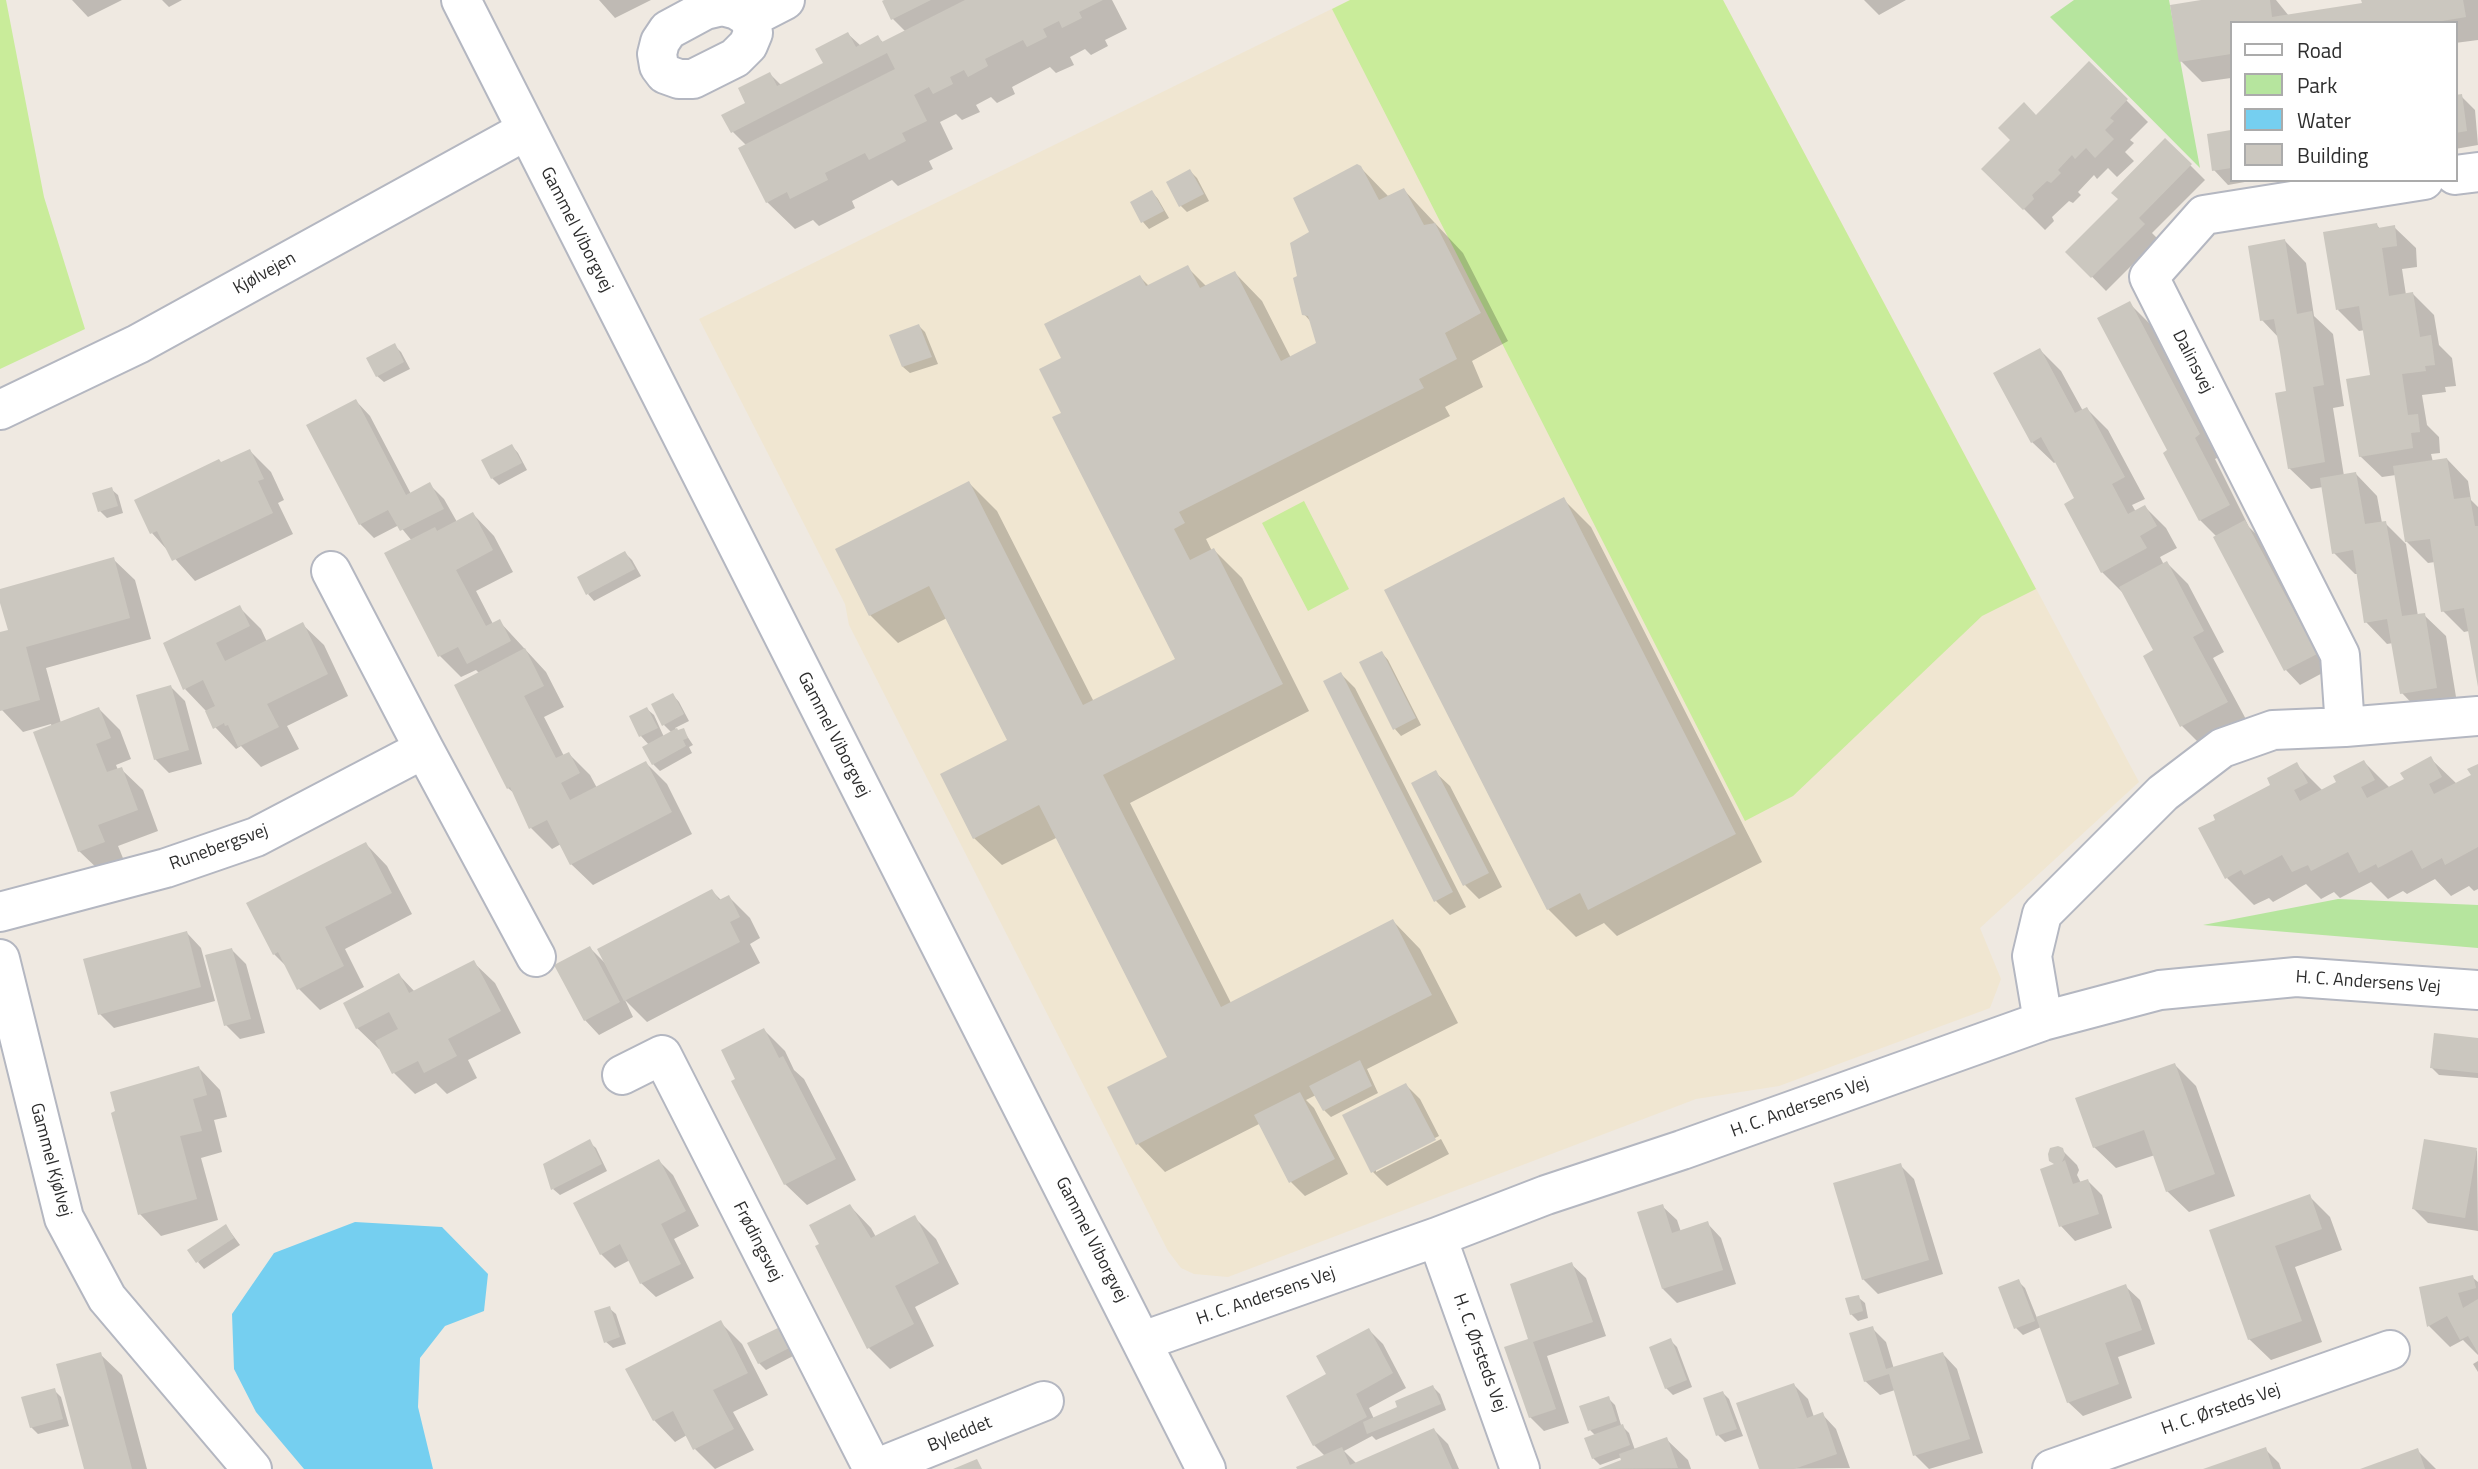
<!DOCTYPE html>
<html>
<head>
<meta charset="utf-8">
<style>
	body { margin:0 }
	#map { position:relative; width:2478px; height:1469px; overflow:hidden; background:#efe9e1; font-family:"Titillium Web",sans-serif }
	canvas { display:block }
	.legend { position:absolute; left:2230px; top:21px; width:228px; height:161px; box-sizing:border-box; background:#fff; border:2px solid #ababab; margin:0; padding:9px 12px; list-style:none; font-size:21px; color:#2e2e2e }
	.legend li { display:flex; align-items:center; gap:14px; height:35px }
	.legend b { width:35px; border:2px solid #ababab }
</style>
</head>
<body>
<div id="map">
<canvas width="2478" height="1469"></canvas>
<ul class="legend">
<li><b style="height:9px;background:#fff"></b>Road</li>
<li><b style="height:19px;background:#b6e59e"></b>Park</li>
<li><b style="height:19px;background:#75cff0"></b>Water</li>
<li><b style="height:19px;background:#cbc7bf"></b>Building</li>
</ul>
</div>
<script>
const ctx = document.querySelector('canvas').getContext('2d');
ctx.lineJoin = 'round';
function paint(path, color) { ctx.fillStyle = color; ctx.fill(path, 'evenodd'); }
const toPath = rows => new Path2D(rows.map(r => 'M' + r).join(''));
function trace(path, color, width, dash) { ctx.strokeStyle = color; ctx.lineWidth = width; ctx.lineCap = dash ? 'butt' : 'round'; ctx.setLineDash(dash || []); ctx.stroke(path); }
function drawText(font, color, halo, rows, align = 'center') {
  ctx.font = font + ' "Titillium Web",sans-serif'; ctx.lineWidth = 6; ctx.setLineDash([]); ctx.textBaseline = 'middle'; ctx.strokeStyle = halo; ctx.fillStyle = color; for (const [text, x, y, turn = 0] of rows) {
    ctx.save(); ctx.translate(x, y); ctx.rotate((+turn || 0) * Math.PI / 180); ctx.textAlign = isNaN(turn) ? turn : align; if (halo) ctx.strokeText(text, 0, 0); ctx.fillText(text, 0, 0); ctx.restore();
  }
}
paint(toPath([
	[1350,0,1723,0,2139,782,1980,928,2001,979,1990,1008,1779,1086,1696,1099,1228,1277,1194,1274,1181,1268,1168,1251,849,625,845,604,699,319]
]), '#f0e6d1');
paint(toPath([
	[2074,0,2169,0,2200,168,2050,17],
	[2338,899,2478,905,2478,948,2203,925]
]), '#b6e59e');
paint(toPath([
	[0,0,6,0,44,197,85,329,0,369],
	[1350,0,1723,0,2036,589,1982,616,1793,796,1745,821,1332,9],
	[1304,501,1349,589,1308,611,1262,523]
]), '#c9ec9a');
paint(toPath([
	[355,1222,442,1227,488,1274,484,1311,445,1326,420,1358,418,1407,433,1469,304,1469,256,1412,234,1369,232,1314,274,1253]
]), '#75cff0');
paint(toPath([
	[72,0,122,0,88,17],
	[162,0,182,0,169,7],
	[599,0,651,0,615,18],
	[888,0,1112,0,1127,29,1105,40,1108,46,1091,55,1085,49,1070,57,1074,65,1056,73,1050,67,1012,87,1015,94,997,103,991,97,976,105,980,112,962,120,956,114,940,122,953,149,929,161,933,169,898,186,892,180,852,201,855,208,819,226,813,220,795,229,767,202,747,146,732,131,748,103,770,74,782,86,825,64,848,34,861,46,878,38,884,43,906,32,893,19,884,2],
	[1864,0,1906,0,1879,15],
	[2213,0,2276,0,2289,16,2364,4,2363,0,2478,0,2478,40,2455,43,2455,23,2231,23,2231,78,2202,82,2181,61],
	[2089,63,2148,122,2130,140,2134,143,2125,152,2134,161,2117,177,2108,168,2097,179,2094,175,2078,192,2081,195,2073,203,2069,201,2052,217,2054,221,2045,230,1984,169],
	[2455,96,2461,96,2475,110,2478,145,2455,149],
	[2231,132,2231,180,2256,180,2228,185,2214,170,2209,135],
	[2165,140,2205,180,2152,233,2158,239,2106,291,2068,252,2120,199],
	[1360,167,1388,196,1404,190,1463,253,1508,341,1472,361,1483,387,1445,407,1450,416,1206,539,1212,551,1214,550,1242,578,1309,711,1130,803,1231,1003,1393,921,1420,949,1458,1023,1367,1069,1378,1093,1331,1117,1324,1110,1316,1095,1306,1100,1314,1108,1348,1174,1305,1196,1291,1182,1261,1123,1165,1172,1138,1144,1169,1058,1058,837,1002,865,974,838,1009,740,947,618,898,643,870,615,837,550,969,483,997,511,1094,702,1177,660,1064,413,1063,358,1140,277,1149,286,1187,267,1207,287,1235,273,1262,301,1291,358,1318,344,1311,322,1304,314,1299,277,1311,233],
	[1190,171,1197,178,1209,201,1187,212,1180,205],
	[1152,192,1158,199,1169,218,1149,229,1143,222,1132,203],
	[2377,225,2380,229,2394,227,2416,248,2417,267,2402,269,2406,295,2413,294,2434,315,2439,345,2452,358,2456,386,2445,387,2446,392,2422,395,2427,425,2439,437,2440,453,2431,454,2433,462,2447,459,2468,481,2471,500,2478,507,2478,683,2469,631,2464,632,2443,611,2435,562,2428,563,2406,541,2396,475,2382,477,2360,456,2372,376,2365,330,2359,331,2338,310],
	[2285,241,2306,263,2314,316,2333,334,2344,406,2333,408,2344,476,2356,474,2377,496,2382,523,2385,523,2406,544,2418,616,2424,615,2446,636,2458,709,2423,715,2402,693,2393,643,2387,644,2366,622,2358,574,2355,574,2334,553,2323,487,2311,489,2289,468,2288,392,2279,338,2262,320],
	[2129,303,2151,325,2221,456,2215,459,2249,527,2259,537,2330,669,2300,685,2286,670,2215,538,2217,537,2200,520],
	[919,326,925,332,938,364,910,373,903,367],
	[395,346,401,352,410,369,384,382,377,376],
	[2040,350,2061,371,2083,411,2087,409,2108,430,2145,499,2132,505,2136,512,2145,507,2166,528,2177,548,2160,557,2164,565,2167,563,2188,584,2224,652,2213,658,2248,723,2203,747,2182,726,2155,651,2123,593,2102,572,2076,499,2057,461,2054,463,2032,442],
	[356,401,370,416,411,494,430,485,444,499,457,522,473,514,494,536,513,572,476,591,493,624,499,621,546,672,564,707,544,717,564,756,569,754,590,775,597,788,646,763,667,784,692,834,593,885,571,864,561,844,552,849,531,828,516,795,508,788,480,674,476,670,461,677,440,656,412,541,399,525,374,538,360,524],
	[512,446,518,453,527,470,499,485,492,478],
	[250,451,271,472,284,500,278,503,293,534,195,581,152,533,222,464],
	[111,489,118,495,123,513,107,518,100,511],
	[1564,500,1591,527,1762,862,1617,936,1604,923,1576,937,1548,909],
	[625,553,632,560,641,576,594,601,588,594],
	[113,559,135,580,151,639,46,668,61,723,99,709,120,730,131,759,116,765,118,770,121,769,143,790,158,831,118,846,125,863,101,872,79,851,51,724,23,732,2,710,0,634,10,631,0,591],
	[239,607,261,629,267,642,302,624,324,645,348,696,287,726,299,749,261,767,241,746,236,749,215,727,206,711,185,689],
	[1382,653,1388,660,1421,725,1401,736,1395,729],
	[1341,674,1355,688,1466,907,1450,915,1436,901],
	[171,687,185,701,202,764,169,773,155,759],
	[673,695,679,702,689,721,675,728,679,732,683,730,693,745,689,747,692,753,660,771,653,764,649,745,641,736,631,717,647,709,654,715,664,737,672,733,664,725],
	[2430,758,2457,784,2473,776,2478,766,2478,889,2474,891,2469,886,2451,896,2435,879,2407,894,2403,891,2388,899,2371,882,2340,898,2334,892,2321,899,2306,884,2273,902,2269,898,2254,905,2227,878,2272,785,2297,765,2323,791,2338,783,2364,762,2390,788,2406,780],
	[1435,772,1450,786,1502,887,1479,899,1465,885],
	[366,844,387,866,412,914,345,949,364,987,320,1010,299,989,287,967,274,954],
	[712,891,722,901,729,897,750,918,760,938,750,944,760,963,647,1022,625,1000,633,1017,599,1035,585,1020,590,948,606,964],
	[187,933,201,948,215,1001,114,1028,100,1014],
	[232,950,246,964,265,1033,240,1039,226,1025],
	[473,962,495,983,521,1033,468,1060,477,1078,447,1094,436,1083,415,1094,394,1073,381,1048,379,1049,357,1028,399,975,415,992],
	[764,1030,785,1051,794,1070,804,1079,856,1180,807,1205,785,1184,737,1080],
	[2478,1039,2478,1078,2439,1075,2432,1068],
	[2175,1065,2196,1086,2235,1196,2189,1212,2167,1191,2155,1155,2116,1168,2094,1147],
	[199,1068,220,1090,227,1117,214,1120,222,1152,201,1158,218,1220,161,1236,140,1214],
	[1406,1085,1420,1099,1439,1136,1376,1168,1376,1172,1441,1139,1449,1154,1387,1186,1373,1172],
	[589,1142,596,1148,607,1171,560,1195,553,1189],
	[2062,1150,2077,1165,2079,1170,2077,1175,2081,1183,2088,1181,2102,1195,2112,1228,2075,1241,2061,1226],
	[2477,1150,2478,1231,2428,1223,2414,1209],
	[659,1161,673,1175,699,1226,674,1239,694,1278,656,1297,641,1283,630,1260,615,1268,601,1254],
	[1900,1165,1914,1179,1943,1274,1878,1294,1863,1279],
	[2309,1196,2330,1217,2342,1250,2295,1267,2322,1342,2271,1360,2249,1339,2211,1231],
	[850,1206,871,1228,876,1237,914,1217,936,1239,959,1284,915,1307,934,1346,890,1369,869,1348],
	[1662,1206,1677,1220,1681,1232,1707,1223,1721,1238,1736,1284,1677,1303,1663,1289],
	[226,1226,240,1245,204,1269,198,1262],
	[1571,1264,1586,1278,1606,1336,1547,1356,1569,1423,1544,1431,1530,1417,1530,1340],
	[2472,1277,2478,1282,2478,1355,2463,1340,2450,1347,2429,1326,2421,1288],
	[2018,1281,2025,1288,2037,1318,2125,1286,2140,1300,2155,1344,2118,1357,2132,1398,2083,1416,2068,1402,2041,1327,2023,1335,2016,1328],
	[1858,1297,1865,1303,1868,1318,1858,1321,1851,1314],
	[609,1308,616,1314,626,1344,613,1348,606,1342],
	[720,1322,742,1344,768,1395,733,1412,754,1450,715,1469,694,1448,687,1435,675,1442,654,1420],
	[1872,1328,1886,1342,1894,1369,1943,1354,1957,1369,1983,1453,1929,1469,1915,1455,1895,1390,1880,1395,1865,1381],
	[780,1329,797,1354,766,1370,759,1363],
	[1369,1330,1383,1344,1406,1388,1369,1408,1374,1419,1400,1408,1433,1387,1440,1394,1446,1410,1376,1440,1372,1436,1344,1451,1357,1464,1434,1430,1448,1444,1459,1469,1299,1469,1325,1456,1314,1445,1329,1375],
	[1670,1340,1677,1347,1692,1387,1673,1395,1666,1388],
	[100,1354,122,1375,147,1469,86,1469],
	[2478,1361,2478,1372,2473,1364],
	[1794,1385,1808,1399,1814,1417,1822,1414,1836,1429,1850,1468,1761,1469],
	[54,1390,61,1397,69,1426,38,1434,31,1427],
	[1723,1393,1729,1399,1743,1436,1725,1442,1718,1435],
	[1608,1398,1615,1405,1621,1425,1629,1433,1635,1450,1666,1439,1688,1460,1691,1469,1602,1469,1623,1461,1622,1457,1600,1465,1593,1458,1587,1439,1596,1436,1590,1430],
	[2265,1449,2279,1463,2281,1469,2207,1469],
	[2417,1450,2436,1469,2364,1469]
]), '#0003');
paint(toPath([
	[884,0,931,0,891,20,882,1],
	[965,0,1103,0,1079,12,1082,18,1062,28,1059,21,1043,29,1047,37,1027,47,1023,40,985,59,988,66,968,77,964,70,950,77,953,84,933,94,929,87,914,95,927,121,902,133,906,141,869,160,865,153,825,173,828,180,790,199,787,192,766,203,738,148,895,69,887,53,731,133,721,115,745,103,738,88,770,72,777,86,823,63,815,49,848,32,856,47,878,35,882,42],
	[2201,0,2270,0,2272,17,2362,3,2361,0,2463,0,2466,17,2430,23,2231,23,2231,54,2179,62,2170,5],
	[2089,61,2128,99,2110,118,2114,121,2105,130,2114,139,2095,158,2086,148,2075,159,2072,155,2058,170,2061,173,2051,183,2047,181,2032,195,2034,199,2023,210,1981,169,2010,140,1998,128,2024,102,2036,115],
	[2462,94,2467,131,2455,133,2455,95],
	[2231,130,2231,168,2212,171,2207,134],
	[2165,138,2192,164,2139,218,2145,224,2091,278,2065,252,2118,199,2111,193],
	[1357,164,1361,166,1379,200,1404,188,1424,225,1435,223,1481,313,1445,333,1457,359,1419,379,1424,388,1179,512,1185,523,1174,529,1190,560,1214,548,1283,684,1103,775,1221,1007,1393,919,1432,995,1136,1145,1107,1087,1167,1057,1039,805,973,839,940,774,1007,740,929,586,869,616,835,549,969,481,1083,705,1175,659,1052,417,1061,413,1039,369,1061,358,1044,324,1140,275,1146,286,1188,265,1200,288,1235,271,1281,361,1316,343,1308,316,1302,315,1293,278,1297,276,1290,243,1309,232,1293,198],
	[1190,169,1204,194,1179,207,1166,182],
	[1152,190,1164,211,1141,223,1130,202],
	[2377,223,2378,228,2395,225,2397,246,2382,248,2389,296,2413,292,2420,337,2431,335,2435,365,2425,366,2426,371,2402,374,2408,415,2418,414,2420,432,2411,433,2413,448,2359,457,2346,379,2370,375,2359,306,2336,310,2323,232],
	[2285,239,2297,314,2312,311,2324,385,2313,387,2325,462,2288,469,2275,393,2286,391,2280,352,2274,319,2260,321,2248,246],
	[2130,301,2200,434,2195,438,2230,505,2199,521,2163,453,2167,450,2097,318],
	[919,324,932,357,902,367,889,335],
	[395,343,404,362,376,377,366,358],
	[2040,348,2075,413,2087,407,2125,477,2112,484,2128,514,2145,505,2157,526,2140,536,2147,548,2101,573,2064,504,2074,498,2056,464,2041,437,2031,443,1993,373],
	[356,399,406,495,430,482,444,509,400,531,388,510,359,525,306,425],
	[512,444,522,463,491,479,481,460],
	[250,449,264,479,258,481,273,513,172,561,157,531,150,534,134,500,219,459,221,462],
	[2447,458,2454,499,2470,497,2475,526,2478,526,2478,687,2464,608,2441,612,2430,539,2405,542,2393,466],
	[2356,472,2365,524,2386,521,2402,616,2425,613,2437,688,2400,694,2387,619,2364,623,2353,550,2332,554,2320,478],
	[112,487,118,506,98,512,92,493],
	[1564,497,1736,834,1588,910,1580,893,1547,910,1384,590],
	[473,512,493,550,456,570,486,626,500,619,511,641,467,664,458,647,438,657,384,553,435,527,437,531],
	[2245,520,2317,654,2284,671,2213,537],
	[625,551,635,569,586,595,577,577],
	[114,557,130,618,26,647,40,700,0,711,0,632,8,630,0,603,0,589],
	[2167,561,2204,631,2193,637,2228,702,2180,727,2143,656,2153,650,2119,587],
	[240,605,250,626,216,643,225,661,303,622,328,674,267,704,279,727,238,747,228,725,225,726,224,723,213,729,205,711,215,706,203,680,183,690,163,643],
	[525,648,544,686,524,696,556,758,569,752,580,773,561,783,570,800,646,761,672,812,570,865,547,820,529,829,510,787,507,789,454,685],
	[1382,651,1416,718,1393,730,1359,662],
	[1341,672,1453,892,1434,902,1323,681],
	[171,685,189,750,154,760,136,695],
	[673,693,684,714,662,726,651,704],
	[99,707,111,738,96,744,107,772,122,767,138,810,98,825,105,842,78,852,33,732],
	[647,707,658,728,639,737,629,716],
	[677,728,678,730,684,728,688,738,683,740,686,746,652,765,642,747],
	[2431,756,2442,777,2429,784,2434,794,2471,775,2467,769,2478,764,2478,847,2445,865,2442,858,2422,869,2412,850,2378,868,2376,864,2359,873,2348,852,2311,871,2308,865,2292,872,2282,855,2244,875,2241,870,2225,879,2198,828,2215,820,2213,815,2270,785,2267,778,2297,762,2308,783,2294,790,2300,801,2336,782,2333,776,2364,760,2375,780,2361,787,2367,798,2404,779,2400,773],
	[1436,770,1489,873,1463,886,1411,783],
	[366,842,392,893,325,927,344,966,297,990,278,952,273,955,246,903],
	[712,889,719,900,729,895,740,917,730,922,740,942,624,1001,597,949],
	[187,931,201,987,98,1015,83,959],
	[590,946,620,1002,584,1021,554,965],
	[232,948,251,1019,224,1026,205,955],
	[474,960,501,1011,448,1039,457,1056,424,1073,418,1061,392,1074,375,1041,398,1029,389,1012,356,1029,343,1003,399,973,409,993],
	[764,1028,779,1058,783,1056,836,1159,784,1185,731,1081,735,1079,721,1050],
	[2434,1033,2478,1038,2478,1073,2430,1068],
	[1360,1060,1372,1086,1323,1111,1309,1086],
	[2175,1063,2215,1174,2166,1192,2144,1130,2093,1148,2075,1098],
	[199,1066,207,1095,193,1099,202,1131,180,1136,197,1199,138,1215,111,1113,115,1111,110,1092],
	[1406,1083,1436,1140,1371,1173,1342,1115],
	[1300,1092,1335,1159,1289,1183,1254,1115],
	[590,1139,602,1164,551,1190,543,1164],
	[2424,1139,2477,1148,2465,1218,2412,1209],
	[2058,1146,2063,1148,2065,1155,2062,1162,2065,1160,2073,1184,2088,1179,2099,1214,2059,1227,2040,1169,2054,1164,2049,1161,2048,1154,2050,1148],
	[659,1159,686,1211,661,1224,681,1264,640,1284,620,1244,600,1255,573,1203],
	[1901,1163,1929,1260,1862,1280,1833,1183],
	[2310,1194,2322,1229,2275,1246,2302,1321,2248,1340,2209,1230],
	[850,1204,871,1238,915,1215,939,1263,895,1286,914,1324,867,1349,815,1246,819,1244,809,1225],
	[1663,1204,1672,1233,1708,1221,1723,1270,1662,1289,1637,1212],
	[226,1224,234,1238,196,1263,187,1250],
	[1572,1262,1593,1322,1533,1342,1556,1409,1529,1418,1504,1347,1528,1339,1510,1284],
	[2473,1275,2476,1288,2458,1293,2463,1308,2478,1299,2478,1353,2468,1336,2460,1340,2447,1316,2427,1327,2419,1287],
	[2019,1279,2035,1321,2014,1329,1998,1287],
	[2126,1284,2142,1330,2105,1343,2119,1384,2067,1403,2036,1317],
	[1859,1295,1863,1311,1850,1315,1845,1298],
	[610,1306,620,1337,604,1343,594,1311],
	[721,1320,748,1373,713,1390,734,1429,693,1450,673,1411,653,1421,625,1369],
	[1873,1326,1886,1369,1943,1352,1970,1439,1913,1456,1889,1374,1864,1382,1849,1333],
	[780,1327,791,1347,758,1364,747,1343],
	[1369,1328,1393,1373,1356,1394,1367,1417,1313,1446,1286,1396,1326,1374,1316,1356],
	[1671,1338,1687,1380,1665,1389,1649,1347],
	[101,1352,132,1469,84,1469,56,1364],
	[1794,1383,1807,1418,1823,1412,1837,1454,1794,1469,1759,1469,1736,1403],
	[1433,1385,1441,1404,1367,1434,1363,1422,1397,1407,1395,1401],
	[55,1388,63,1419,30,1428,21,1397],
	[1723,1391,1737,1429,1716,1436,1703,1398],
	[1609,1396,1617,1421,1588,1431,1579,1406],
	[1623,1424,1630,1445,1592,1459,1584,1438],
	[1434,1428,1452,1469,1297,1469,1296,1467,1342,1447,1350,1465],
	[1667,1437,1678,1468,1598,1469,1621,1460,1619,1454],
	[2266,1447,2273,1469,2203,1469],
	[2418,1448,2425,1469,2360,1469],
	[977,1459,982,1469,953,1469]
]), '#cbc7bf');
const minor = toPath([
	[722,6,737,10,750,18,753,33,748,45,735,58,693,79,679,79,665,74,659,66,657,54,660,42,668,30,705,10,722,6],
	[750,18,785,0],
	[2455,175,2478,172],
	[331,571,424,749,536,957],
	[2345,727,2340,655,2149,277,2204,215,2424,180],
	[0,912,166,868,256,837,424,749],
	[0,959,64,1218,107,1298,252,1469],
	[2043,1021,2032,956,2042,914,2163,793,2222,748,2273,730,2345,727,2478,716],
	[622,1075,662,1055,873,1469],
	[1437,1237,1520,1469],
	[1143,1341,1437,1237,1546,1195,1682,1150,2043,1021,2160,990,2296,977,2478,990],
	[875,1469,1044,1401],
	[2052,1469,2390,1350]
]);
const tertiary = toPath([
	[0,410,138,344,525,131]
]);
const secondary = toPath([
	[461,0,1206,1469]
]);
trace(minor, '#b4b7c1', 42);
trace(tertiary, '#b4b7c1', 42);
trace(secondary, '#b4b7c1', 42);
trace(minor, '#fff', 38);
trace(tertiary, '#fff', 38);
trace(secondary, '#fff', 38);
drawText('18px', '#2e2e2e', '#fff', [
	["Gammel Viborgvej",576,230,63],
	["Kjølvejen",265,274,-29],
	["Dalinsvej",2192,362,63],
	["Gammel Viborgvej",833,735,63],
	["Runebergsvej",219,848,-20],
	["H. C. Andersens Vej",2368,983,4],
	["H. C. Andersens Vej",1800,1108,-20],
	["Gammel Kjølvej",50,1160,75],
	["Gammel Viborgvej",1091,1240,63],
	["Frødingsvej",757,1242,63],
	["H. C. Andersens Vej",1266,1297,-19],
	["H. C. Ørsteds Vej",1479,1353,70],
	["H. C. Ørsteds Vej",2221,1410,-19],
	["Byleddet",960,1435,-22]
]);
</script>
</body>
</html>
